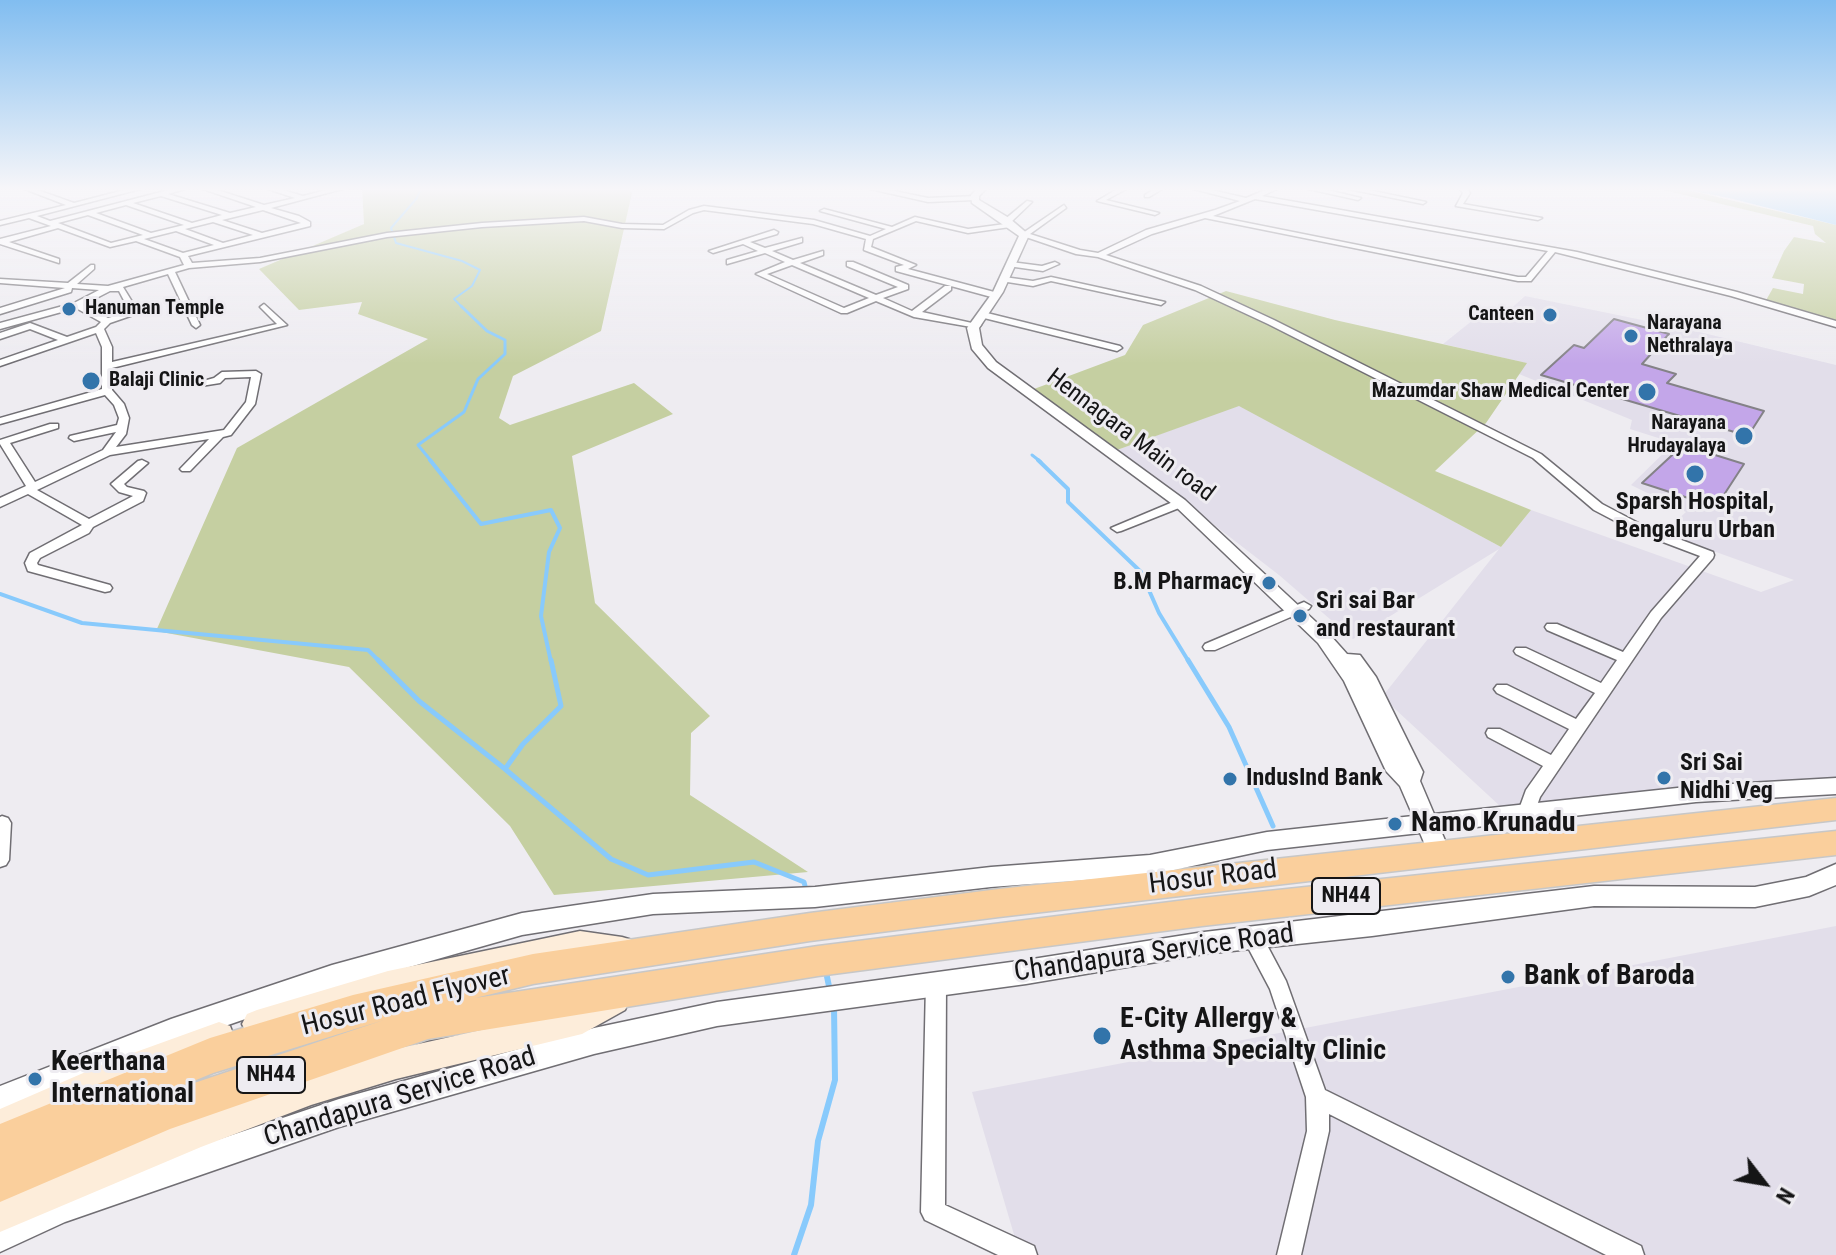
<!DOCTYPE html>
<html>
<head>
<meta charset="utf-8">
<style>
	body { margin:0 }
	#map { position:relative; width:1836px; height:1255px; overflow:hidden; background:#eeecf1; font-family:"Roboto Condensed",sans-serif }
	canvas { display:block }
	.north { position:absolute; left:1724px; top:1143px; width:80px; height:80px; -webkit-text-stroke:6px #eeecf1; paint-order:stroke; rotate:121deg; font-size:22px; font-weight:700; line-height:32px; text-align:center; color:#151516 }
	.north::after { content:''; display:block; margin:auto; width:28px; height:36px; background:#151516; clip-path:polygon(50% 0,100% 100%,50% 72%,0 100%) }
</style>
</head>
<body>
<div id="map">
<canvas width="1836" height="1255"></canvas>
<div class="north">N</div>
</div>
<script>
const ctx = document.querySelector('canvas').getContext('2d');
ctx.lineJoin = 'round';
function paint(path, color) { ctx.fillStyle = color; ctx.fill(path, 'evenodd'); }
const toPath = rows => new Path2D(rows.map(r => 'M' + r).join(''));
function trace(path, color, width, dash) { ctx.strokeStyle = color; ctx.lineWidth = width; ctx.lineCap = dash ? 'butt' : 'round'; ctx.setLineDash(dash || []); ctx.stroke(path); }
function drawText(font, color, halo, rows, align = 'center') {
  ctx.font = font + ' "Roboto Condensed",sans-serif'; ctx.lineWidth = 6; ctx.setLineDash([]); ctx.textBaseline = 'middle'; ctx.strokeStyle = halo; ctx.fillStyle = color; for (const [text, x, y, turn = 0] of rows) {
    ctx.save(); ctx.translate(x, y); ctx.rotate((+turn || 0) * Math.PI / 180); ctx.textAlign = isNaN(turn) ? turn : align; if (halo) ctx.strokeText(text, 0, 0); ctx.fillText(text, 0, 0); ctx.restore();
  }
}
paint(toPath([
	[1525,296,1691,330,1836,365,1836,782,1514,819,1382,697,1499,549,1353,639,1279,575,1117,450,1239,405,1501,547,1531,510,1761,592,1794,580,1663,533,1686,512,1631,485,1674,443,1630,429,1632,420,1519,374,1526,363,1443,344,1478,316,1498,320],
	[1836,926,1836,1255,1020,1255,972,1092]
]), '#e2deea');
paint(toPath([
	[362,188,628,188,632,193,601,331,513,376,499,418,510,425,634,383,673,414,572,456,595,603,710,716,691,733,690,795,808,872,554,895,510,826,349,667,156,631,237,448,428,339,358,314,362,302,299,310,259,269,364,224],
	[1655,188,1679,188,1836,225,1836,322,1765,302,1773,288,1803,294,1804,284,1772,278,1784,251,1794,237,1826,243,1815,234,1813,226],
	[1226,291,1335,320,1527,363,1486,423,1435,471,1531,510,1501,547,1239,406,1117,450,1034,389,1125,355,1143,325]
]), '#c5cfa1');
paint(toPath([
	[1679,188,1836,188,1836,225,1729,198]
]), '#88cafc');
trace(toPath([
	[421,188,417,198,391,228,396,243,462,261,480,270,472,286,454,299,463,308]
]), '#88cafc', 2);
trace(toPath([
	[1032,455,1041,462],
	[432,462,418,445,464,412,478,379,505,354,505,340,487,331,461,306]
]), '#88cafc', 3);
trace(toPath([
	[430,460,481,524,551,510,560,528,549,552,541,616,551,662],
	[1038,460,1068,489,1068,502,1141,572,1159,613,1189,662],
	[0,594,82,623,368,650,380,662]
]), '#88cafc', 4);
trace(toPath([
	[378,660,419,701,505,769],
	[551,660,561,706,523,744,505,769,611,859,648,875,754,862,804,882,806,890],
	[1188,660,1229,727,1273,826]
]), '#88cafc', 5);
trace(toPath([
	[826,972,830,991],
	[794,1255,811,1205,818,1141,835,1080,834,1007]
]), '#88cafc', 6);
const building = toPath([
	[1614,319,1669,334,1642,364,1676,374,1667,383,1764,411,1748,436,1541,375,1574,345,1584,348,1614,319],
	[1683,445,1744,464,1716,507,1642,483,1683,445]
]);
paint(building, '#c3a6e9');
trace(building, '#848287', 2);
const minor = toPath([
	[22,188,32,188,74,203,132,188,144,188,37,216,50,221,176,188,188,188,168,194,230,213,256,207,200,188,211,188,264,205,295,198,265,188,276,188,303,196,334,188,346,188,271,208,299,216,310,222,310,226,188,256,192,263,260,258,387,233,482,223,584,217,622,224,663,225,689,210,704,206,814,220,870,236,886,229,820,211,824,209,892,227,915,217,968,229,1005,224,1004,220,1027,201,1032,202,1010,223,1014,225,1010,227,968,233,916,221,873,239,871,247,916,265,908,269,998,293,998,297,995,298,896,271,896,267,904,265,864,250,866,239,813,224,704,210,693,213,664,229,622,228,584,221,482,227,387,237,260,262,189,268,175,272,200,325,196,328,192,325,168,274,123,287,139,313,110,323,104,329,112,347,112,362,277,324,260,307,264,304,287,325,112,368,112,390,124,404,129,418,126,434,116,447,224,430,246,402,251,377,225,378,220,383,201,386,196,383,214,378,222,372,256,371,261,374,255,404,231,435,223,437,190,471,182,471,180,469,209,439,110,455,37,490,89,519,133,496,119,492,111,484,138,461,142,460,148,463,124,484,127,487,144,491,146,493,143,501,93,527,89,533,40,558,37,563,38,565,110,585,112,588,110,591,105,592,28,571,25,563,30,553,82,525,28,494,0,507,0,498,26,486,0,444,0,440,50,424,58,424,58,428,10,443,35,482,103,450,116,432,74,441,69,438,70,436,117,425,119,418,114,405,105,395,0,424,0,418,102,389,102,347,96,333,0,366,0,360,58,340,30,329,0,339,0,333,30,323,67,337,96,327,101,322,76,308,0,329,0,323,74,303,99,290,72,288,71,292,0,314,0,308,65,288,0,283,0,279,68,283,91,265,94,265,94,269,77,284,108,286,184,265,180,257,136,241,110,247,58,228,9,242,59,259,59,263,0,244,0,239,51,226,29,218,0,225,0,221,66,205,22,188],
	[161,196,222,215,192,223,133,203,161,196],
	[126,205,184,225,151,233,96,213,126,205],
	[263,210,301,223,262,233,222,220,263,210],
	[88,215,143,235,111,243,58,223,88,215],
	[213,222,253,235,223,243,185,229,213,222],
	[176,231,214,245,183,253,144,239,176,231],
	[110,291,119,291,130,312,108,318,83,305,110,291],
	[866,188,880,188,928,198,974,196,977,198,974,200,928,202,866,188],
	[1119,188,1128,188,1106,200,1159,213,1155,215,1097,201,1119,188],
	[1156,188,1164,188,1149,197,1145,197,1145,195,1156,188],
	[1190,188,1203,188,1246,198,1270,188,1279,188,1262,196,1577,252,1737,292,1836,321,1836,327,1731,296,1555,252,1531,281,1518,281,1205,218,1152,234,1106,255,1201,286,1274,320,1541,454,1602,504,1642,525,1713,552,1714,555,1713,558,1661,618,1540,797,1533,817,1527,819,1521,817,1518,812,1526,790,1543,766,1488,737,1486,733,1488,729,1500,729,1551,755,1569,729,1497,693,1494,689,1497,685,1507,685,1576,719,1595,693,1516,654,1514,651,1516,648,1526,648,1601,683,1617,660,1547,630,1545,627,1547,624,1557,624,1623,652,1651,612,1700,556,1634,531,1594,510,1533,458,1268,324,1195,290,1098,257,1076,254,1020,235,1064,205,1066,208,1030,234,1080,250,1098,253,1146,230,1215,210,1240,201,1190,188],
	[1255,199,1548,251,1526,277,1518,277,1213,216,1255,199],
	[1304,188,1319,188,1361,198,1358,200,1304,188],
	[1344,188,1359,188,1426,202,1423,204,1344,188],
	[1466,188,1470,193,1463,204,1542,218,1538,220,1456,206,1463,193,1460,189,1466,188],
	[774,230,778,232,777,234,750,242,765,248,802,238,802,242,772,251,793,260,823,251,823,255,800,263,876,295,898,287,847,266,847,262,853,262,908,285,908,289,883,298,912,311,945,286,951,286,951,290,922,312,981,325,977,328,914,317,876,301,847,313,841,313,756,274,785,262,765,253,727,264,727,260,758,251,743,244,713,253,709,251,774,230],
	[792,265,869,298,844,308,767,274,792,265],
	[1011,262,1042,266,1055,262,1059,264,1043,271,1008,266,1007,264,1011,262],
	[1004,277,1033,281,1051,277,1165,302,1161,305,1051,281,1033,286,1001,281,1000,279,1004,277],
	[983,312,1120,346,1122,348,1117,351,980,317,979,315,983,312],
	[1180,499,1186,503,1184,506,1121,531,1117,532,1111,528,1180,499],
	[1304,602,1311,606,1309,609,1215,650,1205,650,1203,647,1205,644,1304,602],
	[2,816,8,818,11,823,9,860,6,865,0,867,0,817,2,816],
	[1253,930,1260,932,1286,981,1325,1090,1641,1246,1644,1255,1606,1255,1329,1114,1329,1131,1301,1255,1277,1255,1307,1131,1306,1097,1270,989,1243,938,1246,932,1253,930],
	[936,974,943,977,946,983,945,1205,1034,1246,1037,1255,998,1255,925,1220,921,1212,926,983,929,977,936,974]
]);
const tertiary = toPath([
	[978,188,987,188,979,196,979,200,1009,218,1029,235,1003,292,979,328,982,345,996,362,1185,500,1330,635,1347,654,1360,655,1376,677,1423,772,1420,781,1434,814,1696,786,1836,778,1836,794,1696,802,1441,831,1450,852,1447,859,1439,861,1431,859,1420,833,1267,850,1150,875,991,887,815,907,653,914,522,935,332,989,173,1044,0,1114,0,1086,171,1019,332,965,522,913,653,894,815,887,991,867,1150,855,1267,832,1413,816,1400,786,1386,771,1344,681,1318,643,1175,506,988,368,972,349,967,328,993,292,1019,236,972,203,971,195,978,188],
	[1836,864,1836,885,1809,896,1755,907,1594,906,1372,936,1204,954,1026,984,717,1026,594,1054,339,1127,65,1222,0,1252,0,1220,60,1193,339,1099,594,1028,717,1002,1026,960,1204,932,1594,886,1755,887,1806,877,1836,864]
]);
const secondary = toPath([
	[580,931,622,937,632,940,636,949,632,958,622,961,580,955,388,997,257,1038,247,1034,242,1024,247,1014,257,1010,388,971,580,931],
	[615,988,625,992,629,1001,625,1010,582,1034,396,1079,311,1105,201,1147,0,1232,0,1198,199,1116,311,1075,396,1049,567,1011,615,988],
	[219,1022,230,1026,234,1036,230,1046,117,1089,0,1141,0,1109,111,1061,219,1022]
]);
const trunk = toPath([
	[1836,798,1836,820,999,917,810,941,533,984,475,998,818,946,1202,898,1836,831,1836,855,1202,926,818,976,428,1039,170,1129,0,1202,0,1124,210,1038,353,995,533,954,810,913,999,889,1836,798],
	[384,1020,167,1092,155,1097,213,1073,384,1020]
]);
trace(minor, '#706e73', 3);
trace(tertiary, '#706e73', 3);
trace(secondary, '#706e73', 3);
trace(trunk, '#c7c7c7', 3);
paint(minor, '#fff');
paint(tertiary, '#fff');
paint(secondary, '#fdedda');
paint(trunk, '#facf9c');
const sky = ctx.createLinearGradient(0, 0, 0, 364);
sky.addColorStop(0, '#81bdf0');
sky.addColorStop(0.52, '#f7f6f9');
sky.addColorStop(1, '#f7f6f900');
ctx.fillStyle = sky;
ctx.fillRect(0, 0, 1836, 364);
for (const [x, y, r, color] of [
	[69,309,8,"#3274aa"],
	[1550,315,8,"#3274aa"],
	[1631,336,8,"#3274aa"],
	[91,381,10,"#3274aa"],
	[1647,392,10,"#3274aa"],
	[1744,436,10,"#3274aa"],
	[1695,474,10,"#3274aa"],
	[1269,583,8,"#3274aa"],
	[1300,616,8,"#3274aa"],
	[1664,778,8,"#3274aa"],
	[1230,779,8,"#3274aa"],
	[1395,824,8,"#3274aa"],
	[1508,977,8,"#3274aa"],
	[1102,1036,10,"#3274aa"],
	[35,1079,8,"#3274aa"]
]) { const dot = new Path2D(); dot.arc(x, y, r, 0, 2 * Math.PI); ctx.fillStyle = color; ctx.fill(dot); trace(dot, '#eeecf1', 3); }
drawText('bold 20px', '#151516', '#eeecf1', [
	["Hanuman Temple",85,309],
	["Canteen",1534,315,"right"],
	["Narayana",1647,324],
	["Nethralaya",1647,347],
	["Balaji Clinic",109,381],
	["Mazumdar Shaw Medical Center",1629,392,"right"],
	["Narayana",1726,424,"right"],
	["Hrudayalaya",1726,447,"right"]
], 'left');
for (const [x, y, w] of [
	[1346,896,68],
	[271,1075,68]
]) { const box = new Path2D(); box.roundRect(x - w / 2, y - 18, w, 36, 6); ctx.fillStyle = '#eeecf1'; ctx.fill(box); trace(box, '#151516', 2); }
drawText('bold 22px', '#151516', null, [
	["NH44",1346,896],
	["NH44",271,1075]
]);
drawText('24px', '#151516', '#eeecf1', [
	["Hennagara Main road",1130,436,37]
]);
drawText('bold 24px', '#151516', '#eeecf1', [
	["Sparsh Hospital,",1695,503,"center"],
	["Bengaluru Urban",1695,531,"center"],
	["B.M Pharmacy",1253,583,"right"],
	["Sri sai Bar",1316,602],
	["and restaurant",1316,630],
	["Sri Sai",1680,764],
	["Nidhi Veg",1680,792],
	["IndusInd Bank",1246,779]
], 'left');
drawText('bold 28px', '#151516', '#eeecf1', [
	["Namo Krunadu",1411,824],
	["Bank of Baroda",1524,977],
	["E-City Allergy &",1120,1020],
	["Asthma Specialty Clinic",1120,1052],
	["Keerthana",51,1063],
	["International",51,1095]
], 'left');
drawText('28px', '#151516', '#eeecf1', [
	["Hosur Road",1213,878,-7],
	["Chandapura Service Road",1154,954,-8],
	["Hosur Road Flyover",406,1002,-14],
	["Chandapura Service Road",400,1098,-17]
]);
</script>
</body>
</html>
